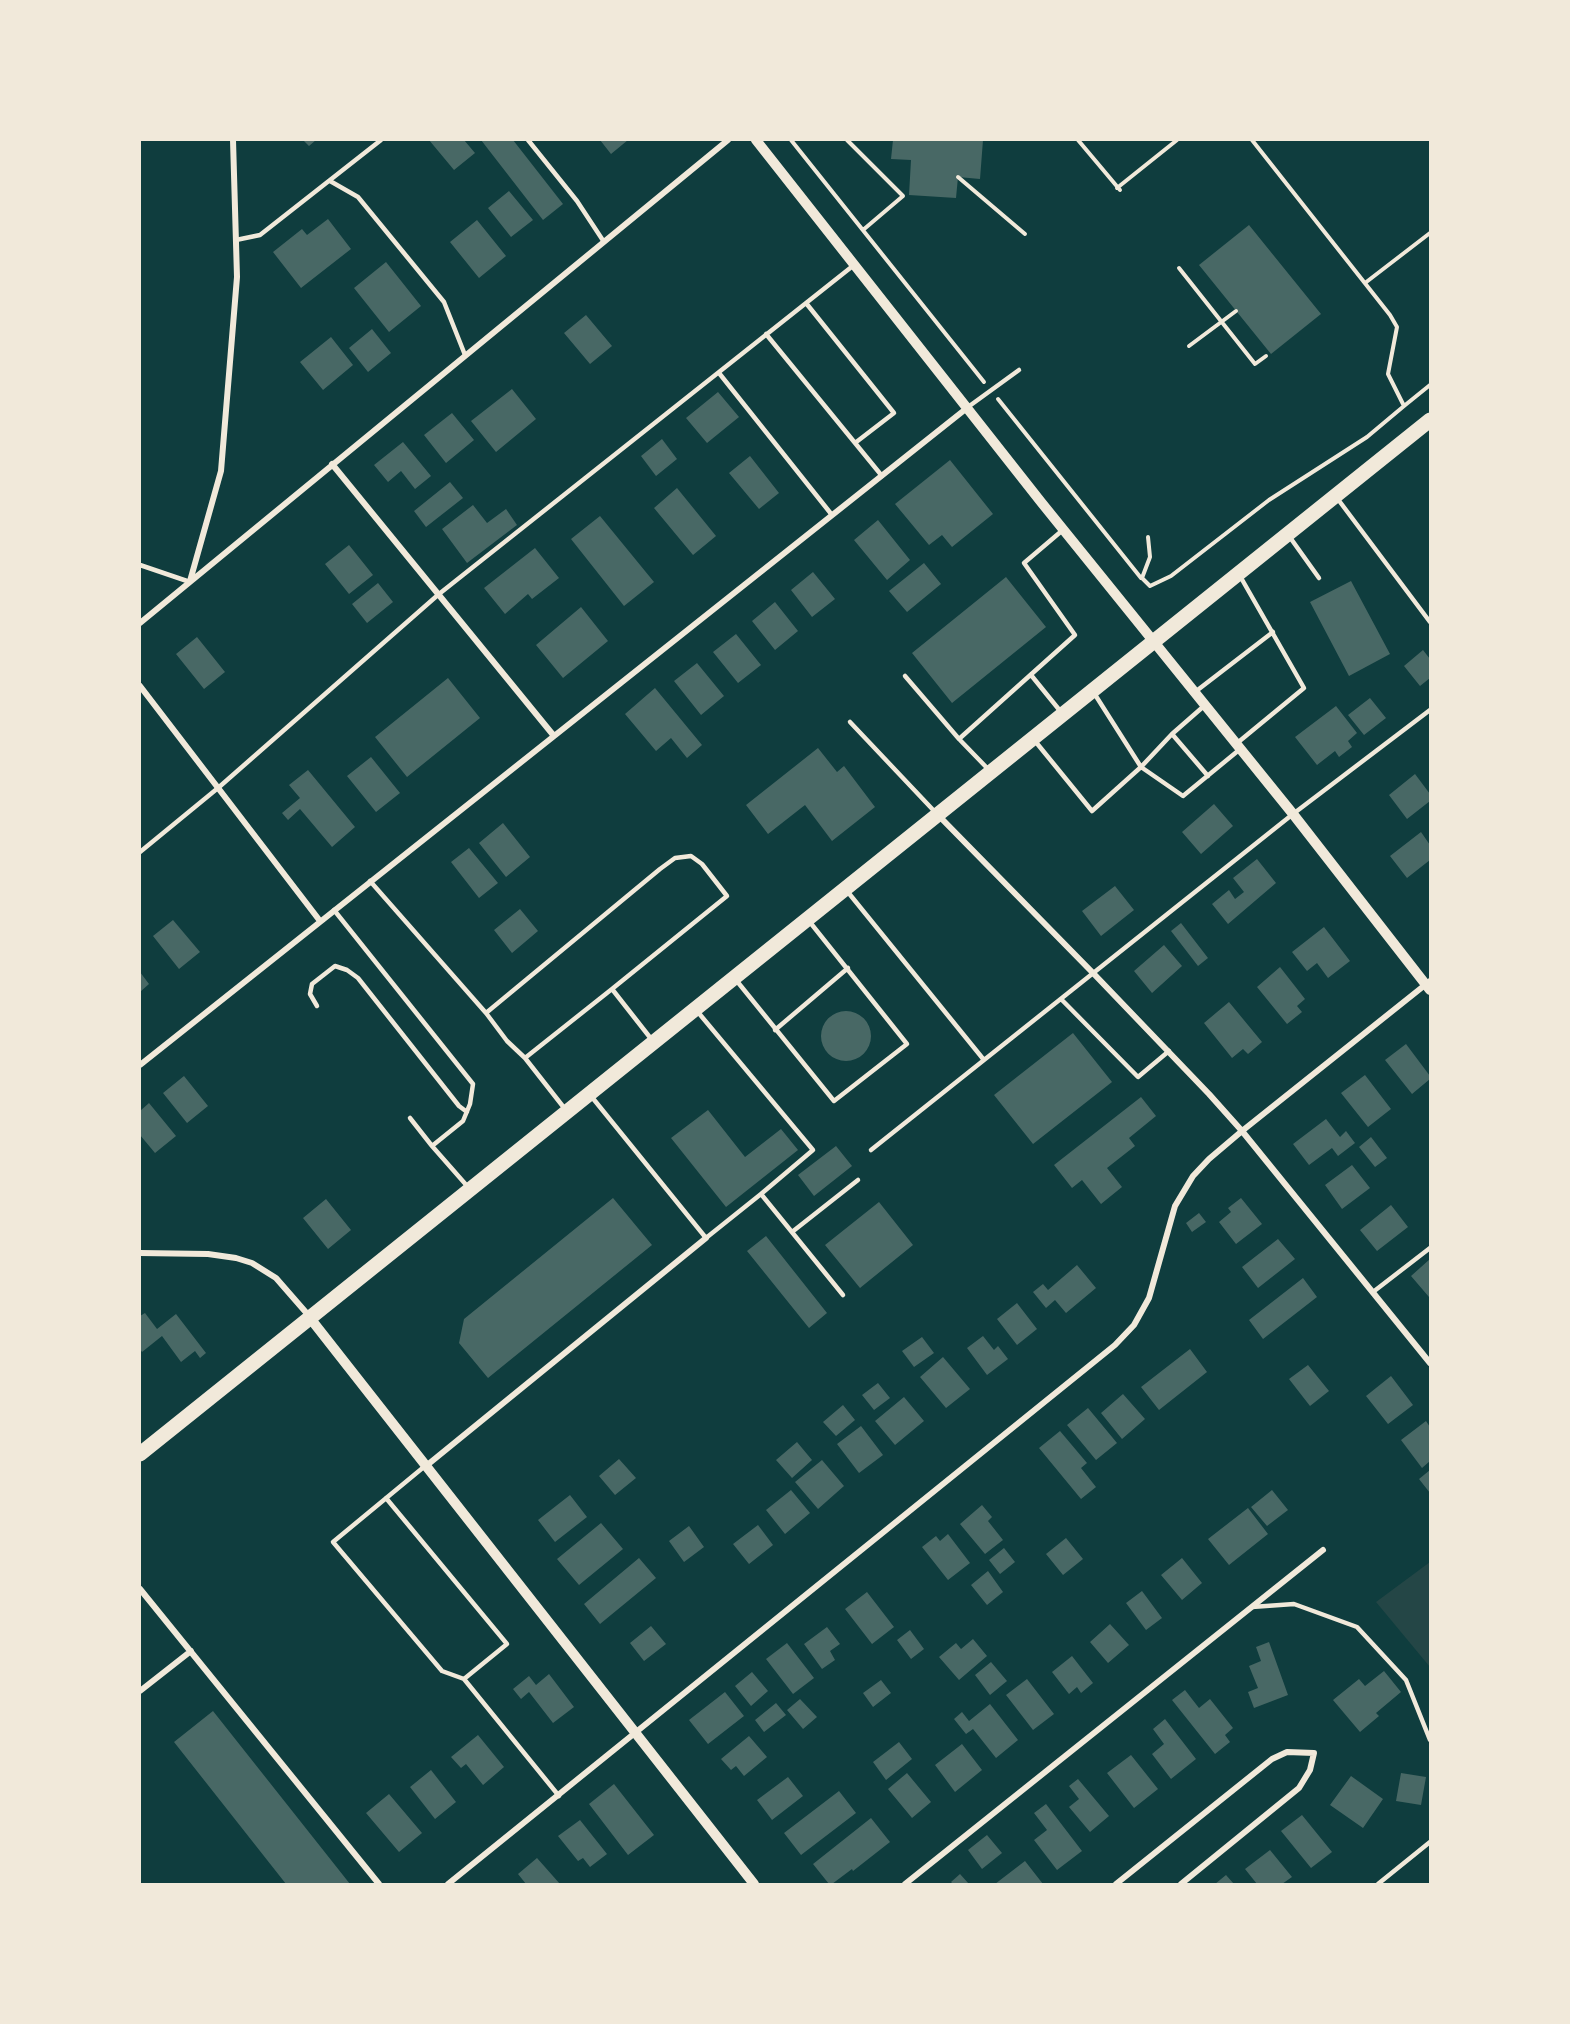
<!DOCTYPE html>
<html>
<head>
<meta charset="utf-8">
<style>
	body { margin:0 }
	#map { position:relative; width:1570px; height:2024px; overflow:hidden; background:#0f3d3e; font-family:"Work Sans",sans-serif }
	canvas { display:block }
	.frame { position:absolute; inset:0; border:141px solid #f1e9da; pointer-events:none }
</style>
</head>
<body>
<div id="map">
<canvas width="1570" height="2024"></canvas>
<div class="frame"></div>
</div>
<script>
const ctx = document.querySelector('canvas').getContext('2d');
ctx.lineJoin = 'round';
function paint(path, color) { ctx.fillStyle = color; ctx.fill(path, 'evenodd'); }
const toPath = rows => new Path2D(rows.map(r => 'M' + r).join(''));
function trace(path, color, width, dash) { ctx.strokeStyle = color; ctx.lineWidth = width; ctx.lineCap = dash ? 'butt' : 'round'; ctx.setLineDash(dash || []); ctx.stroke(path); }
paint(toPath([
	[1430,1562,1430,1667,1376,1602]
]), '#244646');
paint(toPath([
	[303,140,316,140,309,146],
	[429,140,464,140,475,153,454,170],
	[481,140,513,140,563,204,543,220],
	[600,140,628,140,611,154],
	[893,140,983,140,980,179,958,177,956,198,909,195,911,160,891,159],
	[509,191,533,220,511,237,488,208],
	[328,219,351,249,301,288,273,252,302,229,307,235],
	[477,220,506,256,479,278,450,242],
	[1249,225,1321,314,1271,354,1199,265],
	[386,262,421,306,389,332,354,288],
	[586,315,612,346,590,364,564,333],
	[372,329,391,353,368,372,349,348],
	[331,337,353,365,323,390,300,362],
	[512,389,536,419,496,452,471,421],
	[718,392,739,417,707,443,686,418],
	[452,413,474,440,446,463,424,435],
	[662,439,677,459,656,476,641,456],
	[403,442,431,476,415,489,401,471,388,482,374,465],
	[750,456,779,493,759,509,729,473],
	[950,460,993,514,952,547,942,535,929,545,895,504],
	[450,482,463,498,426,527,414,511],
	[677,488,716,536,693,555,654,508],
	[473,505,487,523,506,509,517,525,467,563,442,529],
	[600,516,654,582,624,606,571,539],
	[878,520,910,560,887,580,854,540],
	[349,545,373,575,349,594,325,564],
	[535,548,559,578,532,599,528,594,505,614,484,588],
	[924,563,941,584,907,612,889,591],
	[813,572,835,599,812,617,791,590],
	[1006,577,1046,627,952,703,912,653],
	[1351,581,1390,654,1349,676,1310,602],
	[378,583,393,602,367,623,352,604],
	[775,602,798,631,775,650,752,621],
	[581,607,608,641,563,678,536,645],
	[736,634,761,665,738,683,713,652],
	[197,637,225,672,204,689,176,654],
	[1423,650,1430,659,1430,678,1420,686,1404,666],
	[697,663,724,696,701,715,674,681],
	[448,678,480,718,407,777,375,737],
	[655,688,702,745,687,758,671,738,656,751,625,714],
	[1370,698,1386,718,1364,735,1348,715],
	[1336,706,1357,733,1348,741,1352,747,1339,757,1335,751,1317,765,1295,737],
	[818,748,837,772,844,766,875,807,832,841,805,805,768,834,746,805],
	[371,757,400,793,376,812,347,776],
	[308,770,355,827,332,847,300,809,288,820,282,813,300,798,289,785],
	[1415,774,1430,794,1430,801,1407,819,1389,795],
	[1214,804,1233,826,1201,854,1182,832],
	[503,823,530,857,506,877,479,843],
	[1421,832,1430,845,1430,860,1407,878,1390,856],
	[469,848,498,883,479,898,451,862],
	[1257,859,1276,883,1228,924,1212,904,1229,890,1235,899,1244,892,1233,878],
	[1115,886,1134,910,1101,936,1082,911],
	[520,909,538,931,512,953,494,930],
	[173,920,200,952,179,969,153,936],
	[1181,923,1208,958,1198,966,1171,931],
	[1324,927,1350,961,1328,978,1317,963,1307,971,1292,952],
	[1164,945,1182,966,1152,993,1134,971],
	[1280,967,1305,999,1297,1006,1302,1012,1287,1024,1257,987],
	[140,972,149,984,140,992],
	[1229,1002,1262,1042,1248,1054,1243,1049,1232,1058,1204,1023],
	'821 1036a25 25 0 1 1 50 0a25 25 0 1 1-50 0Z',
	[1073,1033,1112,1082,1033,1144,994,1095],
	[1406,1044,1430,1076,1430,1079,1412,1094,1385,1060],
	[1365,1075,1391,1109,1368,1127,1341,1093],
	[184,1076,208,1106,187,1123,163,1093],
	[1141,1097,1156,1116,1129,1138,1135,1146,1107,1168,1122,1187,1101,1204,1082,1180,1072,1188,1054,1165],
	[149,1103,176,1136,155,1153,140,1135,140,1111],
	[708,1110,745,1157,781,1129,798,1150,726,1207,671,1138],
	[1326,1119,1340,1137,1346,1131,1355,1143,1338,1156,1332,1148,1309,1165,1293,1144],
	[1371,1137,1387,1158,1375,1167,1359,1147],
	[836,1146,852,1166,814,1196,798,1175],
	[1352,1165,1370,1188,1342,1209,1325,1185],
	[613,1198,652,1245,488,1378,459,1343,464,1319],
	[1241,1198,1262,1224,1236,1244,1219,1222,1231,1212,1228,1208],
	[326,1199,351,1230,328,1249,303,1218],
	[879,1202,913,1245,860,1288,825,1245],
	[1391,1205,1408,1227,1377,1251,1360,1230],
	[1199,1213,1206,1222,1192,1232,1186,1223],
	[766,1236,827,1313,809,1328,747,1251],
	[1278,1239,1295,1259,1258,1288,1242,1267],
	[1430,1259,1430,1296,1429,1297,1411,1276],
	[1077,1265,1096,1288,1066,1313,1055,1300,1046,1308,1033,1292,1043,1284,1048,1290],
	[1303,1278,1317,1297,1263,1339,1249,1320],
	[1017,1303,1037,1329,1017,1345,997,1319],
	[145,1313,157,1329,176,1314,206,1353,200,1358,195,1351,181,1362,162,1336,142,1352,140,1349,140,1316],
	[983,1336,994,1350,998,1346,1008,1359,987,1375,967,1348],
	[922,1337,934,1353,914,1367,902,1351],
	[1190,1349,1207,1372,1159,1410,1141,1387],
	[943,1357,970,1389,946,1408,920,1377],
	[1308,1365,1329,1391,1310,1406,1289,1379],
	[1391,1376,1413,1405,1388,1424,1366,1396],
	[878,1383,890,1398,874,1410,862,1395],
	[1123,1394,1145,1419,1122,1439,1101,1413],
	[904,1397,924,1421,895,1445,875,1421],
	[843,1405,855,1420,836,1436,823,1422],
	[1088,1408,1117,1443,1096,1460,1067,1425],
	[1426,1421,1430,1427,1430,1461,1422,1468,1401,1440],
	[861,1426,883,1455,859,1473,837,1444],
	[1060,1431,1087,1463,1081,1468,1096,1487,1081,1499,1039,1448],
	[797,1442,812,1460,792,1478,776,1460],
	[619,1459,636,1478,615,1495,599,1476],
	[822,1460,844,1486,818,1509,795,1482],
	[1430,1470,1430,1493,1419,1479],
	[791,1490,810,1513,785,1534,766,1510],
	[1272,1490,1288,1510,1267,1526,1251,1507],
	[570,1495,587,1517,555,1542,538,1520],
	[982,1505,992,1517,988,1521,1003,1540,985,1554,960,1524],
	[1248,1508,1268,1534,1229,1565,1208,1539],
	[601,1523,623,1549,579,1585,557,1559],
	[758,1525,773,1545,749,1564,733,1544],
	[689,1526,704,1547,684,1562,669,1541],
	[948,1534,970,1563,948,1580,922,1547,936,1536,940,1541],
	[1066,1538,1083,1559,1063,1575,1046,1554],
	[1004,1548,1015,1562,1000,1574,989,1560],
	[639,1558,656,1578,600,1624,584,1604],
	[1182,1558,1202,1583,1182,1600,1161,1575],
	[988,1571,1003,1592,987,1605,971,1585],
	[1142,1591,1162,1618,1146,1630,1126,1603],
	[867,1592,894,1627,872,1644,845,1609],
	[1110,1624,1129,1645,1108,1663,1090,1642],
	[651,1626,666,1644,644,1661,630,1643],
	[827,1627,840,1644,830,1651,835,1660,822,1669,804,1644],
	[910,1630,924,1649,911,1659,897,1640],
	[973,1639,987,1656,959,1680,939,1657,956,1643,961,1649],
	[1269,1642,1288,1695,1254,1708,1248,1692,1258,1688,1249,1666,1261,1661,1256,1647],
	[787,1643,814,1678,793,1694,766,1659],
	[1072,1656,1093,1683,1081,1693,1077,1687,1069,1694,1052,1672],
	[991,1662,1007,1681,990,1695,975,1675],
	[1384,1671,1401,1692,1376,1713,1379,1716,1360,1732,1333,1700,1359,1679,1365,1686],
	[752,1672,768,1691,751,1706,735,1686],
	[549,1674,574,1707,553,1723,529,1692,521,1699,513,1689,529,1676,536,1685],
	[1027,1679,1054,1714,1033,1730,1006,1695],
	[881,1680,891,1693,873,1707,863,1693],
	[1185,1690,1199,1708,1210,1699,1233,1728,1225,1735,1230,1742,1215,1754,1172,1700],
	[725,1692,744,1716,708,1744,689,1720],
	[800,1699,817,1717,803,1729,787,1710],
	[776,1703,786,1715,764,1732,755,1720],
	[990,1704,1018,1740,996,1758,973,1729,966,1734,954,1719,962,1712,969,1721],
	[213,1711,350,1884,286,1884,174,1742],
	[1165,1719,1196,1759,1171,1779,1152,1754,1164,1744,1153,1729],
	[478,1735,504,1767,483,1785,466,1764,461,1768,451,1757],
	[749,1736,767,1757,744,1776,736,1766,731,1770,721,1759],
	[899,1742,912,1759,886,1780,873,1762],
	[962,1744,982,1770,955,1792,935,1765],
	[1131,1755,1158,1789,1134,1808,1107,1773],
	[431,1770,456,1802,435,1819,410,1787],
	[907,1773,931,1802,912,1818,888,1789],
	[1401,1773,1426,1777,1421,1805,1396,1801],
	[1351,1776,1383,1799,1363,1828,1330,1805],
	[788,1777,803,1796,772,1820,757,1800],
	[1078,1779,1109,1816,1090,1832,1069,1807,1079,1799,1069,1786],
	[614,1784,654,1835,628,1855,589,1804],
	[839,1791,856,1813,801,1855,784,1833],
	[389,1794,422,1833,399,1852,366,1813],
	[1046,1804,1082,1851,1057,1870,1034,1840,1047,1830,1034,1813],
	[1302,1815,1332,1852,1311,1868,1281,1831],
	[871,1818,890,1842,853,1871,852,1869,832,1884,829,1884,813,1864],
	[580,1820,607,1854,590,1867,583,1858,578,1861,558,1836],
	[987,1835,1002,1853,982,1869,968,1850],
	[1270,1850,1292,1877,1282,1884,1257,1884,1245,1869],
	[537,1858,560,1884,526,1884,518,1874],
	[1025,1861,1043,1884,995,1884],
	[960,1874,969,1884,953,1884,951,1882],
	[1226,1875,1234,1884,1215,1884]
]), '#486865');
trace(toPath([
	[791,140,984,382],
	[847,140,903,196,863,230],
	[1078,140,1120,190],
	[958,177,1025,234],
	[1117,188,1177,140],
	[1179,268,1255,364,1266,356],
	[1365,283,1430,233],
	[1189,346,1236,311],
	[998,399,1141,578],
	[1404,406,1430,385],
	[1148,537,1150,557,1142,578,1150,586,1171,576,1269,500,1367,437,1404,406,1388,374,1397,327,1390,315,1252,140]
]), '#f1e9da', 4);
trace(toPath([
	[528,140,577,201,604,242],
	[330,181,358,197,444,302,465,355],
	[236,240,260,235,381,140],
	[806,303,894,413,855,443],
	[766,334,882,476],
	[719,373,832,515],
	[968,407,1019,370],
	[1337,498,1430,622],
	[1289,536,1319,578],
	[140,565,190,582],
	[1031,675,1061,712],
	[905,676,959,739,1075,635,1024,563,1064,529],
	[1195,692,1273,632],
	[1094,693,1141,767,1172,734,1204,706],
	[850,722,936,813],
	[1172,734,1208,776],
	[959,739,989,770],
	[1035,741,1092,811,1141,767,1183,796,1239,750],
	[1236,744,1304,688,1240,576],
	[140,852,218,788,439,594,854,265],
	[370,881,486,1013,507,1041,525,1058,565,1109],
	[847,891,984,1060,871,1150],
	[334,910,473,1084,470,1104,463,1121,432,1146,468,1187],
	[736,980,834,1101,907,1044,809,921],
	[1061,999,1138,1077,1169,1051],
	[317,1006,310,994,312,984,335,966,347,970,358,978,459,1106,467,1112],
	[697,1011,813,1150,761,1194,843,1295],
	[486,1013,660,869,675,858,691,856,702,864,727,896,612,989],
	[775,1030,848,968],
	[525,1058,612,989,652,1040],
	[984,1060,1293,814,1430,710],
	[591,1096,706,1238,761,1194],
	[410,1118,432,1146],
	[792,1232,858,1180],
	[1373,1292,1430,1248],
	[425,1466,333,1542,442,1671,464,1679,559,1796],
	[386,1498,507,1644,464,1679],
	[1252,1607,1294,1604,1357,1627,1406,1680,1430,1740],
	[1378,1884,1430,1842]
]), '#f1e9da', 4.5);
trace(toPath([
	[332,464,554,736],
	[190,581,221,471,237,277,233,140],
	[140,623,728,140],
	[140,686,320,921],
	[938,815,1093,973,1209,1094,1242,1131,1430,1363],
	[140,1065,967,408],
	[140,1253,208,1254,236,1258,252,1263,276,1278,310,1317],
	[426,1466,706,1238],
	[140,1589,379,1884],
	[140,1691,191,1651],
	[448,1884,1115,1345,1134,1325,1149,1298,1175,1206,1193,1176,1209,1159,1242,1131,1430,981],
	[905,1884,1323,1550],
	[1116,1884,1272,1759,1287,1752,1314,1753,1310,1770,1299,1788,1181,1884]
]), '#f1e9da', 6);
trace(toPath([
	[756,140,1041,502,1293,814,1430,990],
	[310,1318,754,1884]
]), '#f1e9da', 10);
trace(toPath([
	[140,1454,1430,420]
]), '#f1e9da', 15);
</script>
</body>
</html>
